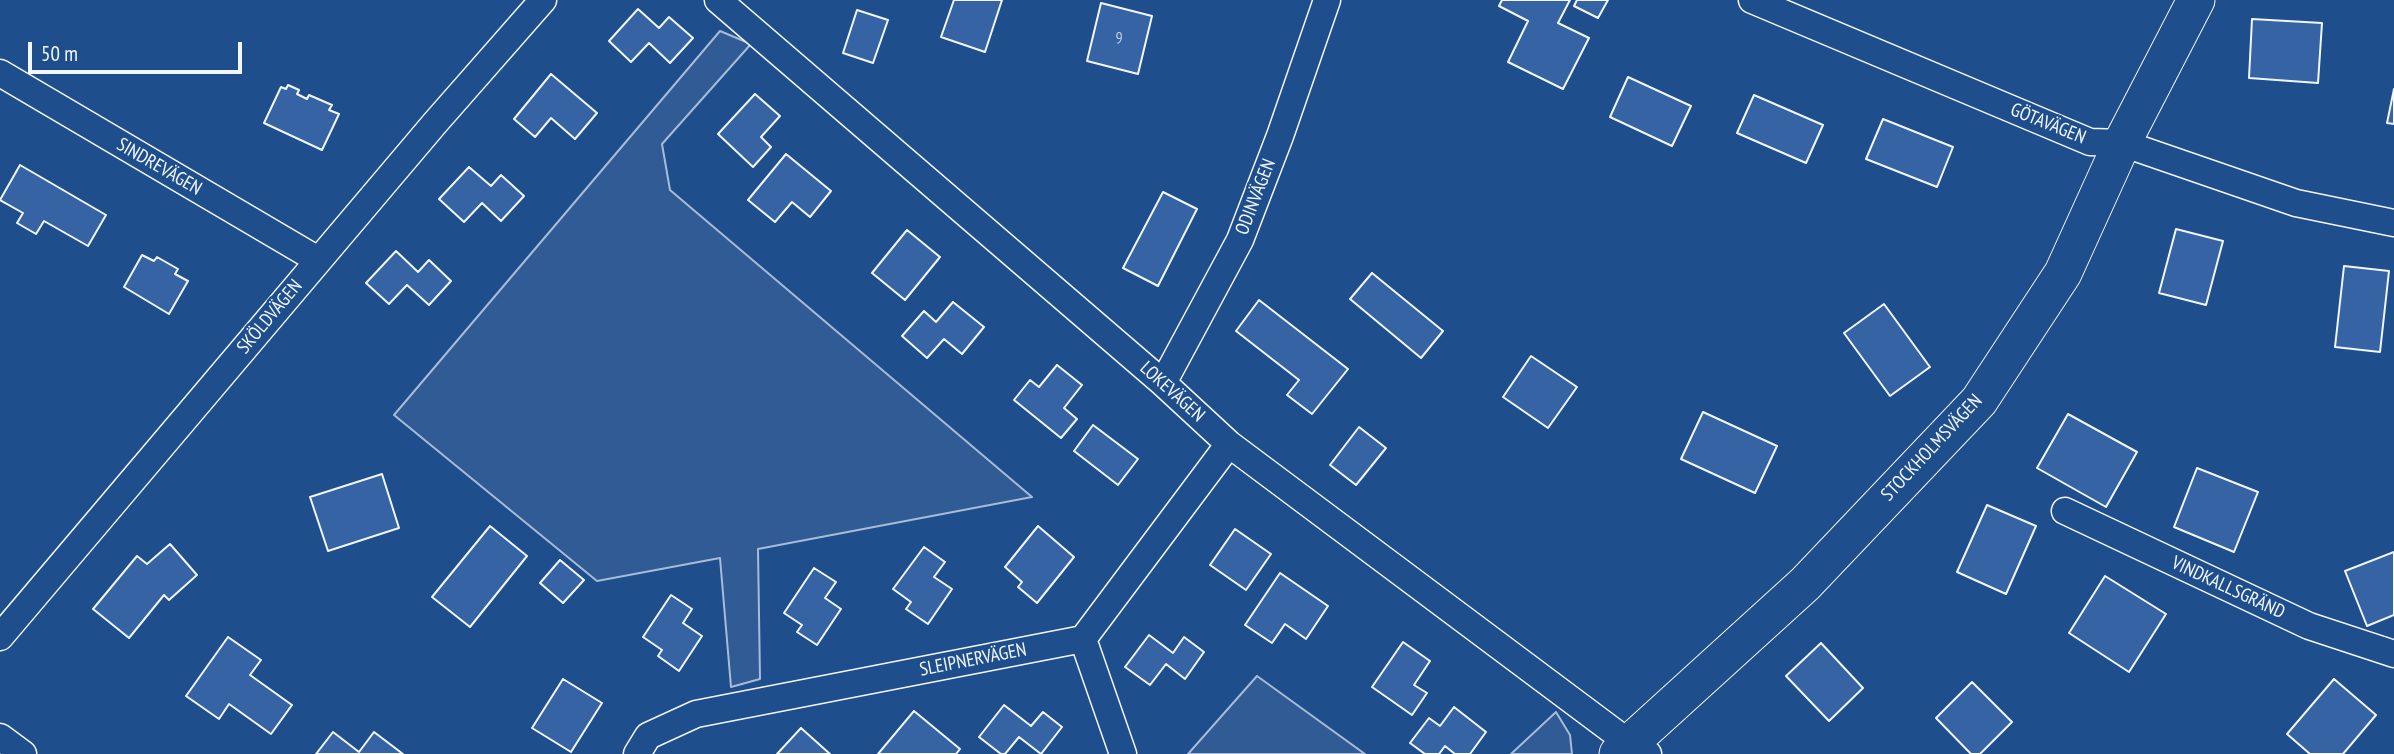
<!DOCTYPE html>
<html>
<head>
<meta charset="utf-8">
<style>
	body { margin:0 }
	#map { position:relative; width:2394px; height:754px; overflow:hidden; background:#1f4e8c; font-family:"PT Sans Narrow",sans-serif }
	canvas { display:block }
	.scale { position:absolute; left:28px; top:42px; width:214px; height:32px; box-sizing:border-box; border:4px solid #f2f6ff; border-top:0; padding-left:9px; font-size:21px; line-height:24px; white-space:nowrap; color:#f2f6ff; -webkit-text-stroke:5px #1f4e8c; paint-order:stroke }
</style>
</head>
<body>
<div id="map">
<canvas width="2394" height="754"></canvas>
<div class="scale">50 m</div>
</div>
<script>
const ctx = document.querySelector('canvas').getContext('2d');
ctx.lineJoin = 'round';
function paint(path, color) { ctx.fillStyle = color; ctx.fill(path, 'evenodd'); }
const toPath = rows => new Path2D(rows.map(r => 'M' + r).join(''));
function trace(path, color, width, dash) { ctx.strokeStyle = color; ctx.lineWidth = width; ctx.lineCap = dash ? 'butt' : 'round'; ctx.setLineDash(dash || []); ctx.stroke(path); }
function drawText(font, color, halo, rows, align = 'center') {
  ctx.font = font + ' "PT Sans Narrow",sans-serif'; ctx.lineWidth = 5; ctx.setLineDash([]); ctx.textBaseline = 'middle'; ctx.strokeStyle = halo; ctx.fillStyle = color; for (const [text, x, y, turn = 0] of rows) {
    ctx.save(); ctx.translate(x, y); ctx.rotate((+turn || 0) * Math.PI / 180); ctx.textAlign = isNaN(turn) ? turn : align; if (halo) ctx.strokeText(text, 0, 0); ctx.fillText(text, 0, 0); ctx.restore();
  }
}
const built = toPath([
	[720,31,751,44,662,144,670,190,1032,497,758,549,760,679,731,687,720,558,597,581,394,415,720,31],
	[1257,676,1365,754,1188,754,1257,676],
	[1556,712,1570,735,1572,754,1511,754,1556,712]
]);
paint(built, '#305b95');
trace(built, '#a8bbd7', 2);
const building = toPath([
	[954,0,1002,0,985,52,941,37,954,0],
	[1502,0,1570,0,1558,23,1589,38,1563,89,1508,62,1528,21,1499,6,1502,0],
	[1577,0,1608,0,1598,18,1574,6,1577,0],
	[1101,3,1152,16,1138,74,1087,61,1101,3],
	[638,9,659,28,669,17,693,38,670,63,649,43,631,62,609,41,638,9],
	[857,10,888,20,873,63,843,53,857,10],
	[2252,19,2322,23,2318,83,2249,78,2252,19],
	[551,74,597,113,575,139,551,118,535,137,514,119,551,74],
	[1628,77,1691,106,1672,146,1610,117,1628,77],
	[288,85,299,90,297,94,307,99,309,95,332,105,329,110,339,114,322,150,264,123,281,87,286,89,288,85],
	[2394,89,2394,124,2387,123,2394,89],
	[755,94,780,116,761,137,771,147,753,167,718,134,755,94],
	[1754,95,1823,125,1806,163,1737,133,1754,95],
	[1883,119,1953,147,1937,187,1866,159,1883,119],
	[786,154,831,191,810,217,792,202,775,222,748,200,786,154],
	[20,165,106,215,88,246,44,221,36,234,17,223,23,213,0,200,20,165],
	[469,167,491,186,501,175,524,196,501,221,482,203,464,222,439,199,469,167],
	[1163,192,1197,209,1158,286,1123,268,1163,192],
	[2176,229,2223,241,2206,305,2159,293,2176,229],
	[907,230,940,257,905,300,872,273,907,230],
	[396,251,418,272,429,260,451,281,429,305,407,285,389,304,366,283,396,251],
	[142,255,154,261,157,257,178,269,175,274,188,281,169,314,124,287,142,255],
	[2344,266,2389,271,2380,352,2335,347,2344,266],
	[1372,273,1443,331,1421,358,1350,299,1372,273],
	[1259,300,1348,369,1312,414,1287,395,1299,380,1236,331,1259,300],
	[953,302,984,327,962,354,944,339,927,358,902,336,924,311,936,322,953,302],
	[1884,304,1930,367,1890,396,1844,333,1884,304],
	[1531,356,1577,387,1548,428,1503,397,1531,356],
	[1057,365,1082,385,1064,408,1077,419,1061,438,1014,400,1030,380,1039,387,1057,365],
	[1703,412,1777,446,1755,493,1681,459,1703,412],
	[2068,414,2137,452,2106,507,2037,468,2068,414],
	[1093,425,1138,459,1118,485,1074,451,1093,425],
	[1359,427,1386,448,1356,485,1330,465,1359,427],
	[2197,468,2258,492,2234,552,2174,527,2197,468],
	[382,474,399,528,328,551,310,497,382,474],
	[1987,505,2036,526,2006,594,1957,572,1987,505],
	[490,526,527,556,470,627,432,597,490,526],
	[1038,526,1074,557,1037,603,1018,587,1022,582,1005,567,1038,526],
	[1235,529,1271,554,1246,590,1210,565,1235,529],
	[170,544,197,575,169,600,164,595,129,638,93,609,137,556,147,564,170,544],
	[924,547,945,562,934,577,952,589,928,624,906,609,911,602,893,589,924,547],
	[2394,552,2394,615,2367,626,2345,571,2394,552],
	[560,560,584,580,563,603,540,583,560,560],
	[814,568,836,582,825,598,841,609,817,645,797,632,802,625,784,613,814,568],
	[1280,573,1328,606,1306,639,1285,624,1272,643,1245,625,1280,573],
	[2105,576,2166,614,2129,672,2069,633,2105,576],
	[671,595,692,609,683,623,702,636,679,671,658,656,662,650,643,637,671,595],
	[1149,635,1173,653,1184,637,1204,652,1185,679,1166,664,1150,685,1125,667,1149,635],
	[228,637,261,660,250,675,292,705,271,734,229,704,219,719,186,696,228,637],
	[1403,642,1430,661,1414,685,1427,693,1412,715,1372,687,1403,642],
	[1821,643,1863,688,1829,721,1786,676,1821,643],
	[563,679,602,703,571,752,532,728,563,679],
	[2334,679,2376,715,2343,754,2310,754,2287,734,2334,679],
	[1972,682,2012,722,1980,754,1971,754,1936,718,1972,682],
	[1004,705,1031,726,1043,712,1062,727,1041,754,1019,737,1005,754,1001,754,979,737,1004,705],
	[1454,707,1486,732,1470,754,1455,754,1445,746,1439,754,1425,754,1410,743,1429,718,1440,726,1454,707],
	[914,711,960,749,956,754,878,754,914,711],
	[801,728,830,754,777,754,801,728],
	[333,732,359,752,374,732,403,754,316,754,333,732]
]);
paint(building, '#3563a3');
trace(building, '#f2f6ff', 2);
const street = toPath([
	[718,0,1163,383,1229,444,1629,743,1648,754],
	[1752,0,2090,142,2122,143,2296,203,2394,223],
	[0,73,318,260],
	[1163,383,1240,240,1280,136,1327,0],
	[2065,511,2309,626,2394,654],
	[0,637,435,123,543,0],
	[1083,639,1123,754],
	[0,737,23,754],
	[637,754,648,736,696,714,1083,639,1229,444]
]);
const secondary = toPath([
	[1618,754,1805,584,1979,401,2063,273,2122,143,2196,0]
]);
trace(street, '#f2f6ff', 29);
trace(secondary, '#f2f6ff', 39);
trace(street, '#1f4e8c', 26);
trace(secondary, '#1f4e8c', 37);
drawText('16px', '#c3d1e8', null, [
	["9",1119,38]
]);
drawText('19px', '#f2f6ff', '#1f4e8c', [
	["GÖTAVÄGEN",2048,124,22],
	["SINDREVÄGEN",159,167,30],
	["ODINVÄGEN",1256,197,-69],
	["SKÖLDVÄGEN",270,317,-50],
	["LOKEVÄGEN",1172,392,42],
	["STOCKHOLMSVÄGEN",1932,448,-47],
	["VINDKALLSGRÄND",2228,588,25],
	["SLEIPNERVÄGEN",973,660,-11]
]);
</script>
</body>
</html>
